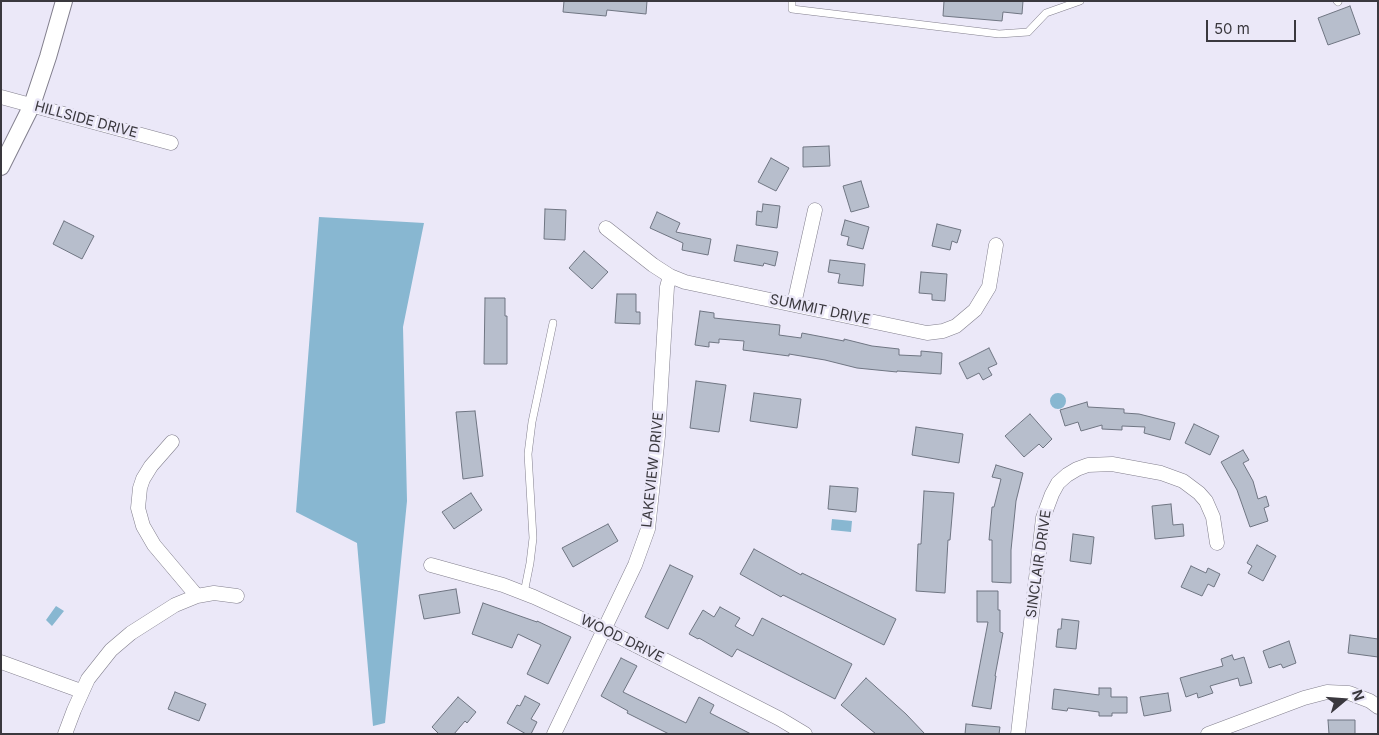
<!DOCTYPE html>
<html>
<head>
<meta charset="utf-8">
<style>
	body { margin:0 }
	#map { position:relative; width:1379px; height:735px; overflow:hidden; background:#ebe8f8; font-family:Inter,sans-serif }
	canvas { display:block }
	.frame { position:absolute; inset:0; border:2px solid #3a383e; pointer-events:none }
	.north { position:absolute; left:1319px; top:675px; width:50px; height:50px; -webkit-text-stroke:4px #ebe8f8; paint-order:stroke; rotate:72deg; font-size:14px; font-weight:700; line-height:20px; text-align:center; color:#3a383e }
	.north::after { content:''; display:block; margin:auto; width:18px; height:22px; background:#3a383e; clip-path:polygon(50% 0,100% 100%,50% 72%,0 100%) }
	.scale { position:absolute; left:1206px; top:20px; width:90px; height:22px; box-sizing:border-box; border:2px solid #3a383e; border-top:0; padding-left:6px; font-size:15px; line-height:18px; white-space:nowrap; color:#3a383e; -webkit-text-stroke:4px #ebe8f8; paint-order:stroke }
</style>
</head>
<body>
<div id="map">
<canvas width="1379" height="735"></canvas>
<div class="frame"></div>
<div class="north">N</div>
<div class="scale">50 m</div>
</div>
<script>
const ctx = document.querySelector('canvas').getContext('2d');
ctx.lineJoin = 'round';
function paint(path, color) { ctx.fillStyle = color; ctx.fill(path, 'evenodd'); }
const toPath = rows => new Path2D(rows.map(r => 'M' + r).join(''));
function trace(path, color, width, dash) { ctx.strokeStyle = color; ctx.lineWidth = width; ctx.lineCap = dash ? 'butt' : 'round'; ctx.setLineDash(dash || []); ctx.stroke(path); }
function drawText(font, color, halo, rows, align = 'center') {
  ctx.font = font + ' Inter,sans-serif'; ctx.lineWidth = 5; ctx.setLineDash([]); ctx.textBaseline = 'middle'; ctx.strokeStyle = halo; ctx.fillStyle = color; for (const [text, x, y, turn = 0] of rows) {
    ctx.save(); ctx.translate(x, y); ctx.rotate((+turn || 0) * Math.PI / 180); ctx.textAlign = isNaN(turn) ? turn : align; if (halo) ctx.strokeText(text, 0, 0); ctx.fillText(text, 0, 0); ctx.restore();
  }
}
paint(toPath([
	[319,217,424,223,403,327,407,501,385,723,373,726,357,543,296,512],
	'1050 401a8 8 0 1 1 16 0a8 8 0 1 1-16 0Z',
	[832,519,852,521,851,532,831,530],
	[56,606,64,611,52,626,46,620]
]), '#88b7d1');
const building = toPath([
	[564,1,647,1,646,14,607,10,606,16,563,12,564,1],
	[944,1,1023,1,1022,14,1003,12,1002,21,943,16,944,1],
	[1350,6,1360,34,1328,45,1318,18,1350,6],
	[829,146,830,166,803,167,803,147,829,146],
	[771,158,789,168,776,191,758,182,771,158],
	[861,181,869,207,851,212,843,186,861,181],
	[763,204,780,206,777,228,756,225,757,211,762,212,763,204],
	[545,209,566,210,565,240,544,239,545,209],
	[657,212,680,223,676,232,711,239,708,255,682,250,683,243,650,228,657,212],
	[845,220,869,227,863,249,847,245,849,237,841,235,845,220],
	[64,221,94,236,82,259,53,244,64,221],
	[937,224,961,230,957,243,952,241,950,250,932,246,937,224],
	[737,245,778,252,775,266,764,263,763,266,734,261,737,245],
	[584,251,608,272,592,289,569,268,584,251],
	[830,260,865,264,863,286,838,283,840,274,828,272,830,260],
	[921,272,947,274,945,301,932,300,932,294,919,293,921,272],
	[617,294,636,294,636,312,640,312,640,324,615,323,617,294],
	[485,298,505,298,505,316,507,316,507,364,484,364,485,298],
	[700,311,714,313,714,318,780,325,779,335,801,338,802,333,844,341,844,339,872,346,899,349,899,355,921,356,921,351,942,353,941,374,897,371,897,372,857,368,825,360,789,354,789,356,743,350,744,341,719,339,719,343,709,342,709,347,695,345,700,311],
	[989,348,997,364,988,368,992,375,983,380,979,373,967,379,959,363,989,348],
	[696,381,726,385,719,432,690,428,696,381],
	[754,393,801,399,797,428,750,421,754,393],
	[1087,402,1088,407,1124,409,1124,413,1139,414,1175,423,1170,440,1144,433,1145,427,1122,426,1122,430,1102,429,1102,425,1081,431,1078,422,1065,426,1060,410,1087,402],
	[475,411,483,476,463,479,456,412,475,411],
	[1030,414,1052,439,1043,448,1039,444,1024,457,1005,436,1030,414],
	[1194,424,1219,436,1210,455,1185,443,1194,424],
	[916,427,963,434,959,463,912,455,916,427],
	[1243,450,1249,460,1243,463,1253,481,1258,499,1266,496,1269,506,1264,508,1268,521,1250,527,1237,490,1221,462,1243,450],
	[996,465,1023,473,1016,501,1011,550,1011,583,992,582,992,540,989,540,992,507,994,507,1001,479,992,477,996,465],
	[830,486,858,488,856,512,828,509,830,486],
	[924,491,954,493,950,540,948,540,945,593,916,591,918,544,921,544,924,491],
	[471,493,482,510,454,529,442,512,471,493],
	[1171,504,1173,525,1183,524,1184,536,1155,539,1152,506,1171,504],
	[608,524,618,541,573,567,562,548,608,524],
	[1073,534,1094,537,1091,564,1070,561,1073,534],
	[1257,545,1276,556,1263,581,1248,573,1252,566,1247,563,1257,545],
	[754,549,801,575,802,573,896,619,884,645,783,595,781,597,740,574,754,549],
	[670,565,693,576,668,629,645,617,670,565],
	[1191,566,1206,573,1208,568,1220,574,1214,587,1208,584,1202,596,1181,587,1191,566],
	[456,589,460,613,424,619,419,595,456,589],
	[977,591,998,591,998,610,1000,610,1000,632,1003,633,995,676,996,676,991,709,972,706,988,622,977,622,977,591],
	[483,603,537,622,537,621,571,637,548,684,527,674,541,645,518,634,512,648,472,634,483,603],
	[720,607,740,618,735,626,753,636,762,618,852,664,835,699,737,649,732,657,699,638,698,639,689,634,703,610,714,617,720,607],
	[1062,619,1079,621,1076,649,1056,647,1058,629,1061,629,1062,619],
	[1350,635,1378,639,1378,657,1348,653,1350,635],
	[1289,641,1296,663,1283,668,1281,664,1269,668,1263,651,1289,641],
	[1232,655,1234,660,1244,657,1252,683,1240,686,1238,678,1210,686,1213,693,1198,698,1197,693,1186,697,1180,678,1223,666,1221,659,1232,655],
	[621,658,637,666,623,692,686,723,699,697,714,705,710,713,751,734,669,734,627,713,628,711,601,696,621,658],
	[866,678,906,714,925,734,876,734,841,705,866,678],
	[1099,688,1111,688,1111,697,1127,697,1127,713,1112,713,1112,716,1099,716,1099,712,1068,708,1067,711,1052,709,1054,689,1099,695,1099,688],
	[175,692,206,704,199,721,168,709,175,692],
	[1168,693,1171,711,1144,716,1140,697,1168,693],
	[525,696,540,704,531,719,537,722,531,734,526,734,507,723,517,705,520,706,525,696],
	[458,697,476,712,467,723,465,721,454,734,439,734,432,727,458,697],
	[1328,720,1355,720,1355,734,1329,734,1328,720],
	[966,724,1000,727,999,734,965,734,966,724]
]);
paint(building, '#b7becc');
trace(building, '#6f7582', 1);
const service = toPath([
	[792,1,792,9,999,34,1028,32,1046,13,1080,1],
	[1337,1,1338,2],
	[524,593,530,563,533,538,528,454,532,422,553,323]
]);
const minor = toPath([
	[1,97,171,143],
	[606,228,653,265,670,276,685,282,927,333,943,331,956,326,975,310,989,287,996,245],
	[794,304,815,210],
	[172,442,151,466,143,479,140,488,138,508,143,526,154,545,197,596],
	[431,565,503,585,534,597,604,629,780,719,805,734],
	[1,662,81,691],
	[65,734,74,710,88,679,111,650,131,633,175,605,197,596,214,593,237,596],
	[554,734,635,565,648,529,658,436,667,287,670,276],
	[1018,734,1043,518,1052,494,1058,483,1067,475,1077,469,1088,465,1112,464,1161,473,1183,481,1199,493,1206,501,1213,517,1217,543],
	[1208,734,1304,698,1327,692,1349,693,1370,701,1378,707]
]);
const tertiary = toPath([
	[1,167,32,105,48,57,64,1]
]);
trace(service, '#827f8d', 8);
trace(minor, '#827f8d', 15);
trace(tertiary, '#827f8d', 18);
trace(service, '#fff', 7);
trace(minor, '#fff', 14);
trace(tertiary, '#fff', 16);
drawText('14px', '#3a383e', '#ebe8f8', [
	["HILLSIDE DRIVE",86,120,15],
	["SUMMIT DRIVE",820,310,12],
	["LAKEVIEW DRIVE",653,470,-84],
	["SINCLAIR DRIVE",1039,564,-82],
	["WOOD DRIVE",622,639,26]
]);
</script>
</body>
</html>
